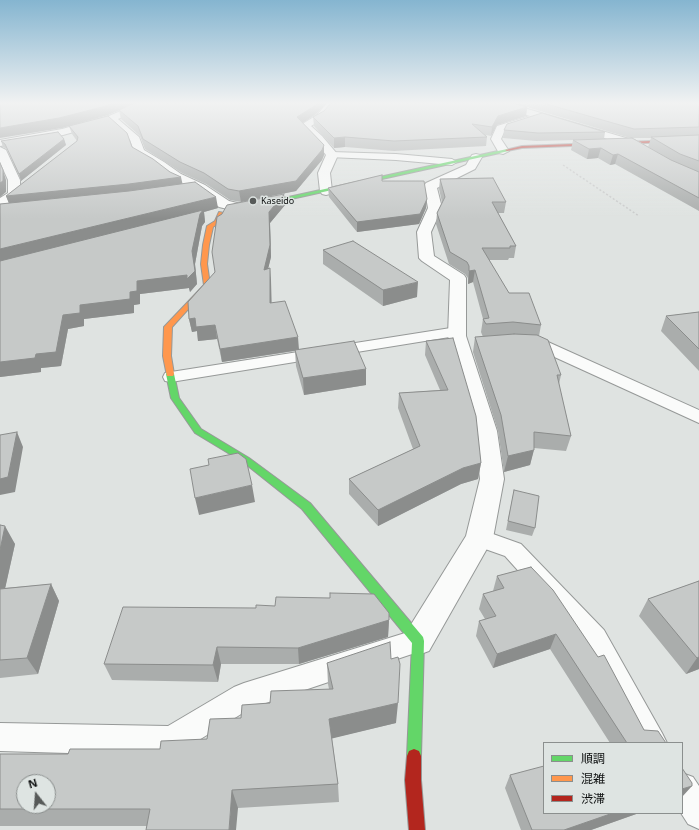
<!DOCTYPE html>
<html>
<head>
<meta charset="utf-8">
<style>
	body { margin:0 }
	#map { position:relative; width:699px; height:830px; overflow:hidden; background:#dfe3e1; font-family:"Noto Sans","Noto Sans JP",sans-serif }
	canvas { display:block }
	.legend { position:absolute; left:543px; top:742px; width:140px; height:72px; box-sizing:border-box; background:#dee4e2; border:1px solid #8b8f8e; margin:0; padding:5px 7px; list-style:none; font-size:12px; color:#0e1010 }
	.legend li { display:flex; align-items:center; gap:8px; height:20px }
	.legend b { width:20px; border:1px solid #8b8f8e }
	.north { position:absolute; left:16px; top:774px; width:40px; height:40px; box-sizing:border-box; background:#dee4e2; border:1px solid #8b8f8e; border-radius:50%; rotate:343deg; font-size:11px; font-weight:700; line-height:16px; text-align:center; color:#0e1010 }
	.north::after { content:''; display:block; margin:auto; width:14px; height:18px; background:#575a59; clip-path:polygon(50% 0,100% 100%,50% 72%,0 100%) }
</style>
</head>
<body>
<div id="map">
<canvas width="699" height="830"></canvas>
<ul class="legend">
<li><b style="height:5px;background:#63d668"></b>順調</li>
<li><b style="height:5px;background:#ff974d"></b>混雑</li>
<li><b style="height:5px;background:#b3261e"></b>渋滞</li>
</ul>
<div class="north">N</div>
</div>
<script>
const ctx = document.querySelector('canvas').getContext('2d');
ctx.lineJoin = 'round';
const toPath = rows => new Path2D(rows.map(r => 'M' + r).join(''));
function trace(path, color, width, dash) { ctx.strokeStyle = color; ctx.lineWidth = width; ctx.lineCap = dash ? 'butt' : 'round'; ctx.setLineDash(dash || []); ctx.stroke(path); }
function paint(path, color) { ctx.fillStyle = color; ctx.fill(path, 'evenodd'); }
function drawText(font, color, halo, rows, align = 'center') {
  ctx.font = font + ' "Noto Sans",sans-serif'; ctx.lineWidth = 3; ctx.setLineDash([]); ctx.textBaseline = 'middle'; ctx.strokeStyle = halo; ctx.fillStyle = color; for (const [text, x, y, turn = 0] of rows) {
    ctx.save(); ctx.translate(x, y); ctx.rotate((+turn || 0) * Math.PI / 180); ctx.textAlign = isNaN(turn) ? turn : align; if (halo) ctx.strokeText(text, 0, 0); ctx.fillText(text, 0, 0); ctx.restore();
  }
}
const lane = toPath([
	[332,152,396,154,452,159,457,162,452,165,396,160,329,157,327,155,329,153,332,152],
	[457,327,462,329,465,332,462,335,171,382,165,381,163,377,165,373,171,372,457,327],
	[528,337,548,342,699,410,699,423,537,349,523,345,520,342,523,339,528,337],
	[479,529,521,544,604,630,662,733,667,743,636,743,586,646,505,556,471,544,468,538,471,532,479,529],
	[418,629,427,633,431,641,427,649,251,708,181,751,171,756,0,751,0,723,168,726,234,687,244,683,418,629],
	[682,773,693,777,699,786,699,829,688,824,681,813,682,813,682,773]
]);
const street = toPath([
	[139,103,151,103,118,119,139,137,144,150,164,162,181,174,205,185,229,201,245,205,247,208,245,211,240,212,219,207,197,191,173,180,156,166,135,154,130,140,110,122,63,135,0,146,0,140,62,129,109,116,139,103],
	[327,103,337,103,323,119,311,126,322,136,338,155,330,173,332,191,330,194,326,195,322,194,320,191,318,173,326,155,314,140,299,126,317,115,327,103],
	[492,103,507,103,636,141,650,150,644,153,640,152,628,145,540,119,505,130,501,139,509,151,503,154,499,153,491,139,497,126,530,116,494,105,492,103],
	[0,147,6,150,20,180,20,194,5,207,0,208,0,198,8,193,8,180,0,162,0,147],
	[476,154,480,155,482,157,475,169,437,188,442,208,431,232,434,256,464,275,466,278,466,336,497,431,504,479,493,538,429,651,418,655,407,651,402,641,407,631,466,536,480,479,475,431,448,336,450,280,422,261,419,258,417,232,428,208,424,186,426,183,466,165,472,155,476,154]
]);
const fast = toPath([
	[507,149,509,151,255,207,252,205,507,149],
	[167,372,173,372,174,374,179,398,201,429,249,458,310,503,423,637,424,641,421,756,419,761,414,763,409,761,407,756,412,643,302,509,243,462,195,433,171,398,166,374,167,372]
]);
const slow = toPath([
	[219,212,224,213,219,223,213,227,209,245,207,264,210,285,172,327,171,356,174,374,173,376,167,376,163,356,164,327,204,285,201,264,203,245,207,226,215,221,219,212]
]);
const jam = toPath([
	[699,139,699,141,522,148,507,151,505,150,522,146,699,139],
	[414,749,419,751,421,756,421,780,425,830,409,830,405,780,407,756,409,751,414,749]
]);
trace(lane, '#969998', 2);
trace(street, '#969998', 2);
trace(fast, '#969998', 2);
trace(slow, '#969998', 2);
trace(jam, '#969998', 2);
trace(toPath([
	[563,165,639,216]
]), '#c9caca', 1.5, [2, 2]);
paint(lane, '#fafbfa');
paint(street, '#fafbfa');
paint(fast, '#63d668');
paint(slow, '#ff974d');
paint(jam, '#b3261e');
paint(toPath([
	[0,103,326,103,316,114,303,123,324,155,322,160,296,191,241,202,230,200,206,184,182,173,145,149,140,136,121,119,119,110,129,106,108,115,62,128],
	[331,103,699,103,699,211,615,164,610,165,598,158,587,159,571,150,573,140,536,141,503,138,504,130,605,132,604,139,630,138,527,107,526,116,497,125,491,136,486,135,487,137,486,146,394,151,345,147,334,148,314,126,313,117,324,111],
	[633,138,651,138,648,147,671,160],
	[69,126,132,147,182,184,218,208,204,212,205,222,202,226,195,264,197,284,190,292,189,288,140,294,140,304,134,305,134,313,84,319,84,326,68,329,61,366,41,368,41,372,0,377,0,204,9,203,6,196,77,141,72,134],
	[64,139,66,145,21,181,7,149,3,147,1,141],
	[440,179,506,202,504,213,498,213,516,246,514,258,509,258,508,260,489,260,509,293,541,325,539,336,561,375,559,384,571,436,566,451,534,448,530,465,504,472,498,431,473,352,475,337,483,337,481,332,483,319,473,282,468,284,468,278,465,274,449,264,436,224,437,213,442,202,439,189],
	[382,181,426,208,419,224,357,232,329,197,328,188],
	[284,194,285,205,270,223,271,257,268,268,271,280,271,302,299,349,366,369,366,385,304,395,296,366,295,351,222,362,217,339,198,341,197,331,192,332,189,319,215,272,222,214],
	[323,250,417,297,383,306,323,264],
	[699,312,699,371,661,331,666,316],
	[426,341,481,463,478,479,461,484,378,526,349,494,349,479,413,449,398,408,399,393,440,390,425,355],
	[514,490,535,528,532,536,506,530],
	[0,525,15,544,5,588,51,584,59,601,38,674,0,678],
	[531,567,644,730,666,743,610,743,550,649,493,668,476,636,479,621,485,619,479,609,483,594,493,591,497,576],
	[699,581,699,669,686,674,639,616,648,599],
	[389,620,388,637,299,664,221,664,218,682,112,680,104,664],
	[391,659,396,723,332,738,338,784,339,802,238,808,147,826,0,826,0,754,68,754,160,749,207,739,241,718,270,703,329,689,328,684,327,663],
	[510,775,544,813,639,813,591,830,521,830,505,788]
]), '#aaadac');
paint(toPath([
	[113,103,135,103,108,115,62,128,0,138,0,128],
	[318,103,326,103,316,114,298,126,297,117],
	[527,107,526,116,497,125,491,136,492,127,498,116],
	[345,137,345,147,334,148,334,138],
	[64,139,66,145,21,181,19,174],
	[324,145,324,155,322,160,296,191,241,202,239,191],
	[601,148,598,158,587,159,589,149],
	[618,154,615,164,610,165,613,155],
	[3,170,6,180,6,192,0,197,0,183],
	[181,177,183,186,10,206,6,196],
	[284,194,285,205,270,223,271,257,265,282,264,270,269,212],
	[216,197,218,208,204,212,205,222,202,226,195,264,197,284,190,292,189,288,140,294,140,304,134,305,134,313,84,319,84,326,68,329,61,366,41,368,41,372,0,377,0,362,36,354,63,315,80,305,130,292,137,281,195,271,0,262,0,249],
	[427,199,426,208,419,224,357,232,357,222],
	[270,268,271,280,272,316,270,303],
	[475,270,473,282,468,284,469,271],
	[418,282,417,297,383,306,383,290],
	[195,318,215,325,217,339,198,341,197,331,192,332,189,319],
	[298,337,299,350,222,362,220,349],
	[366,369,366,385,304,395,303,378],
	[17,432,23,447,15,492,0,495,0,479],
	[534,450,530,465,504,472,508,456],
	[481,463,478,479,461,484,378,526,378,510,463,468],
	[252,485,255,502,199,515,195,498],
	[5,526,15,544,1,607,0,604,0,550],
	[51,584,59,601,38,674,27,658],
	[389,620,388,637,299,664,298,648],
	[556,634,550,649,493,668,497,654],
	[217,647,221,664,218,682,213,665],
	[699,657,699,669,686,674,697,658],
	[398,703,396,723,330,739,329,719],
	[692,786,682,797,682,789],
	[232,790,238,808,236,830,229,830],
	[613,813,639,813,591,830,564,830]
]), '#8b8d8c');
const building = toPath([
	[0,103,113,103,106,106,59,118,0,128,0,103],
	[135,103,318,103,316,105,297,117,324,145,322,150,296,181,239,191,228,189,204,173,180,162,143,139,138,126,119,110,135,103],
	[331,103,512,103,527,107,498,116,492,127,472,124,487,137,394,141,345,137,334,138,313,117,324,111,331,103],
	[543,103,699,103,699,127,634,129,543,103],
	[542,113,605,132,538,133,504,130,507,124,542,113],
	[108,116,127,133,132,147,153,159,170,172,181,177,129,184,6,196,77,141,78,137,69,126,108,116],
	[58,132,64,139,19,174,5,144,1,141,58,132],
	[699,135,699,161,680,154,651,137,699,135],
	[632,138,671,160,699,172,699,198,618,154,613,155,601,148,589,149,573,140,632,138],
	[0,163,3,170,3,181,0,183,0,163],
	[382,175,382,181,424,181,427,199,420,214,357,222,328,188,382,175],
	[493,178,506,202,492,202,516,246,510,246,510,248,482,248,509,293,529,293,541,325,513,322,486,324,483,319,489,318,475,270,469,271,469,266,467,262,450,252,437,213,445,197,440,179,493,178],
	[195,182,216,197,0,249,0,204,129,191,195,182],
	[284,194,269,212,270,245,264,270,270,268,270,303,285,301,298,337,220,349,215,325,196,327,195,318,189,319,188,302,215,272,212,252,217,217,222,214,227,205,284,194],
	[203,210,200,214,192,251,195,271,187,279,187,275,137,281,137,291,130,292,130,299,80,305,80,313,63,315,56,352,36,354,35,358,0,362,0,261,203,210],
	[353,241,418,282,383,290,323,250,353,241],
	[699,312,699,349,666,316,699,312],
	[514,334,537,335,548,340,561,375,557,375,571,436,534,432,534,450,508,456,501,415,475,337,514,334],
	[453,338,476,416,481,463,463,468,378,510,349,479,420,446,399,393,448,390,426,341,453,338],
	[354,341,366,369,303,378,295,350,354,341],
	[17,432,8,477,0,479,0,435,17,432],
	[238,453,246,459,252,485,195,498,190,469,209,465,208,459,238,453],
	[514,490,539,496,535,528,508,521,514,490],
	[0,525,5,526,0,550,0,525],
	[531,567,553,590,598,657,604,655,644,730,658,731,666,743,627,743,556,634,497,654,479,621,496,616,483,594,504,588,497,576,531,567],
	[699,581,699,657,697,658,648,599,699,581],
	[51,584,27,658,0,660,0,589,51,584],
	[330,593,374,594,389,613,389,620,298,648,217,647,213,665,104,664,123,607,256,608,256,605,275,606,276,597,330,598,330,593],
	[390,642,391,659,398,657,400,664,398,703,329,719,338,784,232,790,229,830,146,830,150,809,0,809,0,754,68,754,70,749,160,749,161,741,207,739,210,719,241,718,242,705,270,703,271,691,333,689,327,663,390,642],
	[24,782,48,782,48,806,24,806,24,782],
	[544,766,544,813,613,813,564,830,532,830,510,775,544,766],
	[682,768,692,783,692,786,682,789,682,768]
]);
paint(building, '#c6c9c8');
trace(building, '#8b8d8c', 1);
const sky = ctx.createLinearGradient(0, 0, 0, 219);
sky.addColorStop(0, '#85b5d0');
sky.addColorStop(0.47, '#f1f2f2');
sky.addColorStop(1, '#f1f2f200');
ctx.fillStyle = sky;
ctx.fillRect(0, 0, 699, 219);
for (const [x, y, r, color] of [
	[253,201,4,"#575a59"]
]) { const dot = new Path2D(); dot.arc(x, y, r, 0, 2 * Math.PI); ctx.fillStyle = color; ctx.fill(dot); trace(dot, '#dee4e2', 1.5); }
drawText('9px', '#0e1010', '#dee4e2', [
	["Kaseido",261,201]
], 'left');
</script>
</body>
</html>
